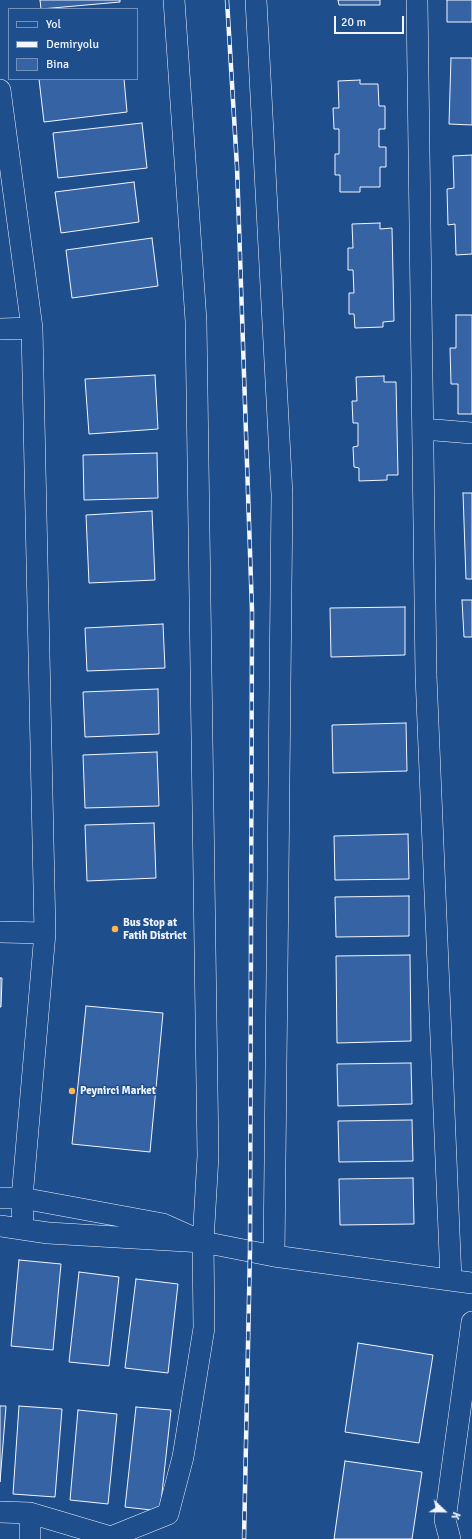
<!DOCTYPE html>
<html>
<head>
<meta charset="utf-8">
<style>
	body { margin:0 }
	#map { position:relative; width:472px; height:1539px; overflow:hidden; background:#1f4e8c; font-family:Signika,sans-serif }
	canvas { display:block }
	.legend { position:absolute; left:8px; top:8px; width:130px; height:72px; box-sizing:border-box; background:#1f4e8c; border:1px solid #7391ba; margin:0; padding:5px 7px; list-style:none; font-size:12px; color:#f2f6ff }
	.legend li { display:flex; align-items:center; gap:8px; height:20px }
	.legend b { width:20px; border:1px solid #7391ba }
	.north { position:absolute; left:424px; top:1491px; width:40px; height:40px; -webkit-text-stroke:3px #1f4e8c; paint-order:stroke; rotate:112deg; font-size:11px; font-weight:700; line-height:16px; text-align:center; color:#f2f6ff }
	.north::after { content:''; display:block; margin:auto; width:14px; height:18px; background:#f2f6ff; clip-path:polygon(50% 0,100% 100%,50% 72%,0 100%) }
	.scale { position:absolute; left:334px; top:16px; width:70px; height:18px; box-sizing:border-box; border:2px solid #f2f6ff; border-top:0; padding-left:5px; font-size:12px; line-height:14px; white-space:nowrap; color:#f2f6ff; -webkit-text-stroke:3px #1f4e8c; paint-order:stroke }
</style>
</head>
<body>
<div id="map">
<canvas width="472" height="1539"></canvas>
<ul class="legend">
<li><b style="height:5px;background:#1f4e8c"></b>Yol</li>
<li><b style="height:5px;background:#f2f6ff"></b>Demiryolu</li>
<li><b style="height:11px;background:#3563a3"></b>Bina</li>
</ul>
<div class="north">K</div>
<div class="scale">20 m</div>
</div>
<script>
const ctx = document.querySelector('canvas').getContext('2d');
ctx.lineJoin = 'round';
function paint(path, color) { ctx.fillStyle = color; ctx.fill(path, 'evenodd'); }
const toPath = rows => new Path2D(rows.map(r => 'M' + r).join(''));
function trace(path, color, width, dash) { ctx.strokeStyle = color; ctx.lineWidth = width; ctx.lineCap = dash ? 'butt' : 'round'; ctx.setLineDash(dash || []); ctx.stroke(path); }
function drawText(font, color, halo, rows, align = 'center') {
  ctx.font = font + ' Signika,sans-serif'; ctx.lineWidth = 3; ctx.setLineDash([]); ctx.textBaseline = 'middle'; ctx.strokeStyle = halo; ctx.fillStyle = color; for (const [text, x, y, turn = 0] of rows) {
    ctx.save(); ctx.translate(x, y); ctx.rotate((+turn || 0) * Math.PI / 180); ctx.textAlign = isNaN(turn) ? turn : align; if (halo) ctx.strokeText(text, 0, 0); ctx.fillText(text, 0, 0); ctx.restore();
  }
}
const building = toPath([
	[40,0,120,0,120,2,41,9,40,0],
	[338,0,380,0,380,5,339,5,338,0],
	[447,0,472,0,472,22,447,22,447,0],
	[451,58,472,58,472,125,449,124,451,58],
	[39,79,124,79,127,112,44,122,39,79],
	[360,80,360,84,378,84,379,106,385,106,385,129,379,129,379,147,386,147,386,167,380,167,380,187,360,187,360,192,340,192,340,175,335,175,335,154,339,154,339,129,334,129,333,108,339,108,338,81,360,80],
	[142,123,147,168,58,178,53,133,142,123],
	[472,155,472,254,456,255,455,224,448,225,447,189,454,188,453,156,472,155],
	[134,182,139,222,61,233,55,192,134,182],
	[380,223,380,229,392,228,394,321,383,322,383,327,355,328,354,314,349,314,349,293,354,293,353,270,348,270,348,248,353,248,352,224,380,223],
	[152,238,158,286,72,298,66,250,152,238],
	[456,315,472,315,472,414,458,414,458,384,451,384,450,348,456,348,456,315],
	[155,375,158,429,89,434,85,379,155,375],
	[384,376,384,382,396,382,398,475,387,475,387,480,359,481,359,468,354,467,353,447,358,446,358,423,353,423,352,401,357,401,356,377,384,376],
	[157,453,158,498,84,500,83,455,157,453],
	[463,493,472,493,472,579,466,579,463,493],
	[152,511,155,580,89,583,86,515,152,511],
	[462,600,472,600,472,637,464,637,462,600],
	[405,607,405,655,331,657,330,608,405,607],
	[163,624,165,668,87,671,85,628,163,624],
	[158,689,159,734,85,737,83,692,158,689],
	[406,723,407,771,333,773,332,725,406,723],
	[157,752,159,806,85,808,83,755,157,752],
	[154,823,156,878,87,881,85,825,154,823],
	[408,834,409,879,335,880,334,836,408,834],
	[409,896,409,936,336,937,335,897,409,896],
	[410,955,411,1041,337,1043,336,956,410,955],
	[0,978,2,978,1,1007,0,1007,0,978],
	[86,1006,163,1013,150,1152,72,1144,86,1006],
	[411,1063,412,1104,338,1106,337,1064,411,1063],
	[412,1120,413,1161,339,1162,338,1121,412,1120],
	[413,1178,414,1224,340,1225,339,1179,413,1178],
	[19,1260,61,1264,53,1350,11,1346,19,1260],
	[79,1272,119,1277,109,1366,69,1362,79,1272],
	[136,1279,178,1284,168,1373,125,1368,136,1279],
	[358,1343,433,1355,419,1443,345,1432,358,1343],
	[0,1406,6,1406,0,1482,0,1406],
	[19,1406,62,1409,55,1497,13,1494,19,1406],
	[136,1407,171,1410,160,1511,125,1507,136,1407],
	[78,1410,117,1414,108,1504,70,1500,78,1410],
	[345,1461,422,1472,412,1539,334,1539,345,1461]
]);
paint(building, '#3563a3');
trace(building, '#f2f6ff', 1);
const minor = toPath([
	[256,0,282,495,274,1256],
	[417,0,426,675,451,1280],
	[0,90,32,328,45,933,22,1198,23,1229],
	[0,329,32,328],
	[423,429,472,433],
	[0,932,45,933],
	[0,1198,22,1198,163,1224,192,1237],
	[0,1226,48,1233,203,1242,274,1256,472,1283],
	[0,1512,30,1513,111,1537,168,1514,183,1457,204,1328,203,1242,208,1156,196,321,174,0],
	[30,1539,30,1513],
	[450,1539,445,1520,472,1322]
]);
trace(minor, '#f2f6ff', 22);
trace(minor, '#1f4e8c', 21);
const rail = toPath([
	[227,0,237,167,252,611,250,1250,244,1539]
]);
trace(rail, '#f2f6ff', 4.5);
trace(rail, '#1f4e8c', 3, [9]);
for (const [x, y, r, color] of [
	[115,929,4,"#ffb74d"],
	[72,1091,4,"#ffb74d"]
]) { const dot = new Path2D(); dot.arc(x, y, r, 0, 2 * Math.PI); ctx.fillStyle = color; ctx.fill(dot); trace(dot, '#1f4e8c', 1.5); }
drawText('bold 11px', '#f2f6ff', '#1f4e8c', [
	["Bus Stop at",123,923],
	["Fatih District",123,936],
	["Peynirci Market",80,1091]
], 'left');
</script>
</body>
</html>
